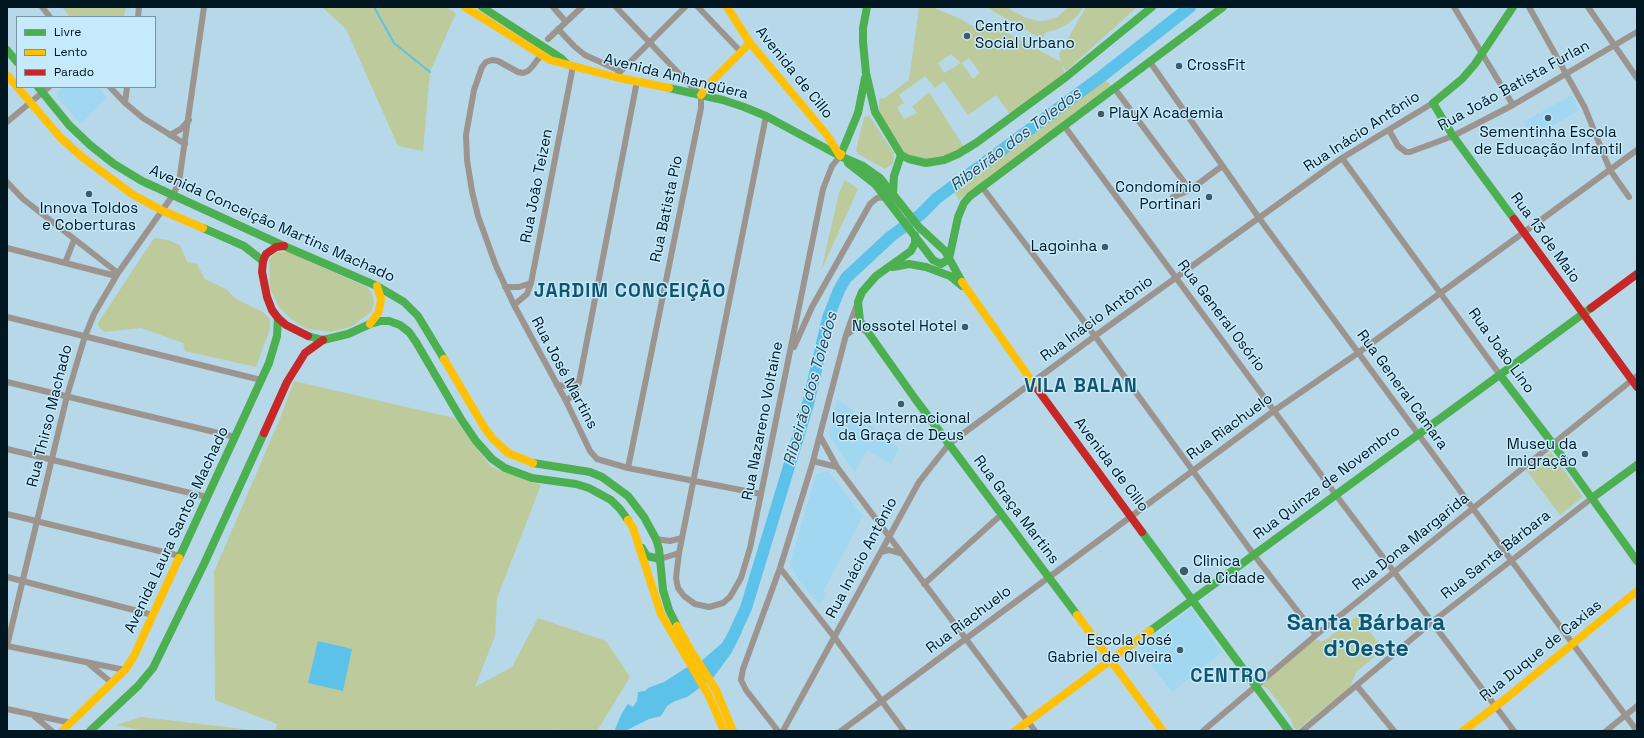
<!DOCTYPE html>
<html>
<head>
<meta charset="utf-8">
<style>
	body { margin:0 }
	#map { position:relative; width:1644px; height:738px; overflow:hidden; background:#b6d8e8; font-family:"Space Grotesk",sans-serif }
	canvas { display:block }
	.frame { position:absolute; inset:0; border:8px solid #001721; pointer-events:none }
	.legend { position:absolute; left:16px; top:16px; width:140px; height:72px; box-sizing:border-box; background:#c5eafb; border:1px solid #7696a4; margin:0; padding:5px 7px; list-style:none; font-size:12px; color:#001721 }
	.legend li { display:flex; align-items:center; gap:8px; height:20px }
	.legend b { width:20px; border:1px solid #7696a4 }
</style>
</head>
<body>
<div id="map">
<canvas width="1644" height="738"></canvas>
<div class="frame"></div>
<ul class="legend">
<li><b style="height:5px;background:#4caf50"></b>Livre</li>
<li><b style="height:5px;background:#ffc107"></b>Lento</li>
<li><b style="height:5px;background:#c62828"></b>Parado</li>
</ul>
</div>
<script>
const ctx = document.querySelector('canvas').getContext('2d');
ctx.lineJoin = 'round';
function paint(path, color) { ctx.fillStyle = color; ctx.fill(path, 'evenodd'); }
const toPath = rows => new Path2D(rows.map(r => 'M' + r).join(''));
function trace(path, color, width, dash) { ctx.strokeStyle = color; ctx.lineWidth = width; ctx.lineCap = dash ? 'butt' : 'round'; ctx.setLineDash(dash || []); ctx.stroke(path); }
function drawText(font, color, halo, rows, align = 'center') {
  ctx.font = font + ' "Space Grotesk",sans-serif'; ctx.lineWidth = 3; ctx.setLineDash([]); ctx.textBaseline = 'middle'; ctx.strokeStyle = halo; ctx.fillStyle = color; for (const [text, x, y, turn = 0] of rows) {
    ctx.save(); ctx.translate(x, y); ctx.rotate((+turn || 0) * Math.PI / 180); ctx.textAlign = isNaN(turn) ? turn : align; if (halo) ctx.strokeText(text, 0, 0); ctx.fillText(text, 0, 0); ctx.restore();
  }
}
paint(toPath([
	[63,87,98,87,107,98,81,124,58,98,57,93],
	[1572,95,1579,110,1533,137,1523,122],
	[837,399,899,448,891,464,867,450,855,473,829,436],
	[828,471,863,516,823,592,826,594,820,605,799,580,790,564,816,474],
	[1191,608,1222,652,1172,692,1138,648]
]), '#a1d7f0');
paint(toPath([
	[62,7,126,7,124,17,70,17],
	[322,7,446,7,456,13,430,72,423,151,398,146,346,29],
	[919,7,932,7,961,19,975,28,981,19,1061,62,1059,54,1086,7,1137,7,1066,71,1062,64,1065,76,1011,115,996,95,968,115,944,81,935,88,925,76,899,95,904,103,897,107,904,119,917,113,912,107,929,92,964,147,957,153,925,161,904,153,879,112,879,99,885,98,909,80],
	[951,54,961,63,944,73,938,63],
	[969,58,980,73,973,79,962,63],
	[986,7,1006,7,1026,18,1039,21,1045,21,1057,17,1069,7,1083,7,1078,15,1068,24,1056,30,1046,32,1042,39],
	[1102,76,1111,86,959,200,952,188],
	[868,116,870,117,894,153,893,163,885,169,858,154,856,150,864,117],
	[845,180,858,189,821,271,839,193],
	[154,238,168,240,180,245,187,262,197,264,205,279,226,289,235,298,242,302,263,312,270,319,270,329,256,367,185,351,183,343,141,328,105,332,99,328,98,323],
	[276,252,288,252,367,287,373,296,374,302,371,312,351,327,331,332,308,329,300,325,290,318,279,307,270,288,269,261,270,258],
	[294,381,454,418,491,467,541,485,497,598,495,636,475,687,512,667,538,618,606,641,630,677,597,731,560,731,559,729,556,731,275,731,277,724,215,700,214,572,281,416],
	[1551,452,1583,497,1560,515,1526,470],
	[1357,616,1385,651,1381,655,1378,654,1356,672,1350,687,1297,730,1293,726,1291,719,1268,689,1262,686,1261,684,1314,640,1322,641,1328,638],
	[141,717,260,731,145,731,116,725]
]), '#bdcb9c');
paint(toPath([
	[1182,7,1190,7,1112,68,1110,68,1159,27,1161,24],
	[740,623,742,632,732,652,713,678,687,697,675,701,667,706,661,716,649,719,625,731,616,731,615,729,622,713,628,704,633,707,637,701,638,692,645,691,648,688,664,682,686,668,698,664,722,643,733,625],
	[318,641,352,649,343,691,308,683]
]), '#5cc2e9');
trace(toPath([
	[374,7,394,43,430,72]
]), '#5cc2e9', 2);
trace(toPath([
	[733,636,746,608,808,404,828,318,839,290,846,278,890,237,920,215,937,198,1102,76,1190,7]
]), '#5cc2e9', 12);
trace(toPath([
	[42,7,50,17],
	[553,7,566,22],
	[616,7,686,81,701,95,701,108,628,468],
	[698,7,741,52],
	[1454,7,1513,105],
	[1529,7,1585,108,1610,170,1629,197],
	[1588,7,1637,78],
	[138,17,139,7],
	[558,29,575,47,585,55,620,71],
	[548,39,582,7],
	[541,55,532,67,528,71,523,73,518,72,498,61,492,60,486,62,482,67,474,90,466,135,467,160,472,191,478,216,496,266,514,305,566,401,590,451,597,459,628,468,761,494],
	[1150,62,1259,218,1637,731],
	[615,77,685,7],
	[110,87,125,103,143,118,185,144],
	[1115,89,1190,190,1222,166],
	[125,103,127,87],
	[766,116,679,553,676,578,678,588,684,596,695,604,709,607,723,603,730,597,741,578,750,548,761,494,823,189,832,166,840,156],
	[7,122,49,87],
	[1065,127,1336,495,1514,731],
	[1389,130,1398,146,1406,152,1410,152,1453,136,1513,105,1637,32],
	[170,135,181,129,189,120],
	[1342,158,1500,375],
	[7,182,23,199,118,273],
	[982,187,1095,336,1254,555,1316,635],
	[1173,197,1190,190],
	[7,248,116,276],
	[65,263,74,240],
	[505,287,519,287,531,283],
	[514,305,527,294,531,283,573,66],
	[7,317,261,380],
	[848,334,855,328,860,329,866,331],
	[794,347,812,307,870,204,877,198,886,197],
	[7,382,235,437],
	[557,385,568,386,579,382],
	[566,401,573,395,579,382,637,81],
	[820,436,837,467,1035,731],
	[7,449,207,497],
	[813,461,837,467],
	[7,514,180,556],
	[656,539,670,541,682,538],
	[881,552,889,550,902,554],
	[660,559,679,553],
	[780,568,835,638,904,731],
	[7,577,153,615],
	[924,584,1002,514],
	[7,646,67,396,85,336,94,314,118,273,173,195,179,182,204,7],
	[7,646,125,670],
	[89,664,112,683],
	[1357,686,1394,731],
	[7,709,71,723],
	[35,717,52,731],
	[778,731,746,690,741,680,743,669,780,568,812,465,846,335,856,307],
	[783,731,919,482,949,444,1099,333,1342,158,1433,103],
	[841,731,1275,410,1358,353,1637,150],
	[1203,731,1316,635,1637,376],
	[1302,731,1432,622,1592,498],
	[1606,731,1637,706]
]), '#9c948f', 6);
trace(toPath([
	[482,7,561,58,567,64],
	[867,7,863,28,863,42,866,73,875,112,901,155,909,159,926,163,944,160,958,154,976,143,1066,77,1152,7],
	[1513,7,1475,64,1462,79,1433,103,1453,136,1514,219],
	[7,50,17,62],
	[38,87,69,125,90,145,114,164,142,181,284,246,377,286,404,302,418,316,444,359],
	[669,88,723,100,744,107,766,116,840,156,863,166,880,178,919,227,945,251,962,282],
	[841,154,858,113,865,78],
	[848,163,875,184,933,260,941,264,949,259],
	[893,193,894,176,901,155],
	[203,228,244,246,263,261],
	[915,235,915,243,911,251,876,276,862,292,858,302,860,321,916,400,1077,615],
	[949,259,958,217,964,203,970,196,1223,7],
	[893,267,909,264,926,267,950,276,962,286],
	[308,336,323,340,348,334,370,324,381,321,389,321,400,325,409,332,416,342,461,419,476,441,492,459,505,468,532,478,576,484,589,488,611,500,620,509,628,520],
	[1500,375,1553,444,1637,561],
	[533,463,590,472,602,477,628,496,644,517,656,539,659,549,663,590,669,610,677,626],
	[1592,498,1637,465],
	[1142,532,1289,731],
	[642,548,647,556,660,559],
	[179,558,269,363,277,336,278,318],
	[1150,631,1591,308],
	[90,731,138,686,153,668,204,564,264,433]
]), '#4caf50', 8);
trace(toPath([
	[465,7,550,60,615,77,669,88],
	[727,7,750,43,827,135,840,156,841,154],
	[7,75,60,137,82,157,132,194,163,211,203,228],
	[701,95,709,84,750,43],
	[962,282,1038,390],
	[370,324,378,313,380,306,381,299,377,286],
	[444,359,484,427,493,439,508,453,533,463],
	[628,520,633,528,661,614,709,696,724,731],
	[1077,615,1163,731],
	[677,626,691,651,716,690,733,731],
	[62,731,125,670,134,656,179,558],
	[1015,731,1150,631],
	[1463,731,1504,700,1637,591]
]), '#ffc107', 8);
trace(toPath([
	[1514,219,1637,387],
	[284,246,276,247,266,254,263,261,262,272,267,297,272,310,278,318,286,325,308,336],
	[1591,308,1637,274],
	[1038,390,1142,532],
	[264,433,287,382,305,353,323,340]
]), '#c62828', 8);
for (const [x, y, r, color] of [
	[967,36,4,"#405b67"],
	[1179,66,4,"#405b67"],
	[1101,114,4,"#405b67"],
	[1548,118,4,"#405b67"],
	[89,194,4,"#405b67"],
	[1209,197,4,"#405b67"],
	[1105,247,4,"#405b67"],
	[965,327,4,"#405b67"],
	[901,404,4,"#405b67"],
	[1585,454,4,"#405b67"],
	[1184,571,5,"#405b67"],
	[1180,650,4,"#405b67"]
]) { const dot = new Path2D(); dot.arc(x, y, r, 0, 2 * Math.PI); ctx.fillStyle = color; ctx.fill(dot); trace(dot, '#c5eafb', 1.5); }
drawText('15px', '#001721', '#c5eafb', [
	["Centro",975,27,"left"],
	["Social Urbano",975,44,"left"],
	["CrossFit",1187,66,"left"],
	["PlayX Academia",1109,114,"left"],
	["Sementinha Escola",1548,133,"center"],
	["de Educação Infantil",1548,150,"center"],
	["Condomínio",1201,188],
	["Portinari",1201,205],
	["Innova Toldos",89,209,"center"],
	["e Coberturas",89,226,"center"],
	["Lagoinha",1097,247],
	["Nossotel Hotel",957,327],
	["Igreja Internacional",901,419,"center"],
	["da Graça de Deus",901,436,"center"],
	["Museu da",1577,445],
	["Imigração",1577,462],
	["Clinica",1193,562,"left"],
	["da Cidade",1193,579,"left"],
	["Escola José",1172,641],
	["Gabriel de Olveira",1172,658]
], 'right');
drawText('15px', '#001721', '#c5eafb', [
	["Avenida de Cillo",794,73,51],
	["Avenida Anhangüera",676,77,14],
	["Rua João Batista Furlan",1514,86,-29],
	["Rua Inácio Antônio",1362,132,-33],
	["Rua João Teizen",537,186,-79],
	["Rua Batista Pio",667,209,-78],
	["Avenida Conceição Martins Machado",272,224,24],
	["Rua 13 de Maio",1545,238,54],
	["Rua General Osório",1221,316,53],
	["Rua Inácio Antônio",1097,319,-36],
	["Rua João Lino",1501,351,54],
	["Rua José Martins",564,373,62],
	["Rua General Câmara",1402,390,54],
	["Rua Thirso Machado",50,416,-76],
	["Rua Nazareno Voltaine",763,421,-79],
	["Rua Riachuelo",1230,427,-36],
	["Avenida de Cillo",1111,465,53],
	["Rua Quinze de Novembro",1327,483,-37],
	["Rua Graça Martins",1016,510,53],
	["Avenida Laura Santos Machado",177,530,-65],
	["Rua Dona Margarida",1411,542,-39],
	["Rua Santa Bárbara",1496,555,-38],
	["Rua Inácio Antônio",862,558,-62],
	["Rua Riachuelo",969,620,-37],
	["Rua Duque de Caxias",1541,651,-39]
]);
drawText('italic 16px', '#2b4652', '#c5eafb', [
	["Ribeirão dos Toledos",1016,140,-37],
	["Ribeirão dos Toledos",811,389,-74]
]);
ctx.letterSpacing = '1px';
drawText('bold 19px', '#12546c', '#c5eafb', [
	["JARDIM CONCEIÇÃO",630,292],
	["VILA BALAN",1081,387],
	["CENTRO",1229,677]
]);
ctx.letterSpacing = '0px';
drawText('bold 23px', '#12546c', '#c5eafb', [
	["Santa Bárbara",1366,624],
	["d'Oeste",1366,650]
]);
</script>
</body>
</html>
